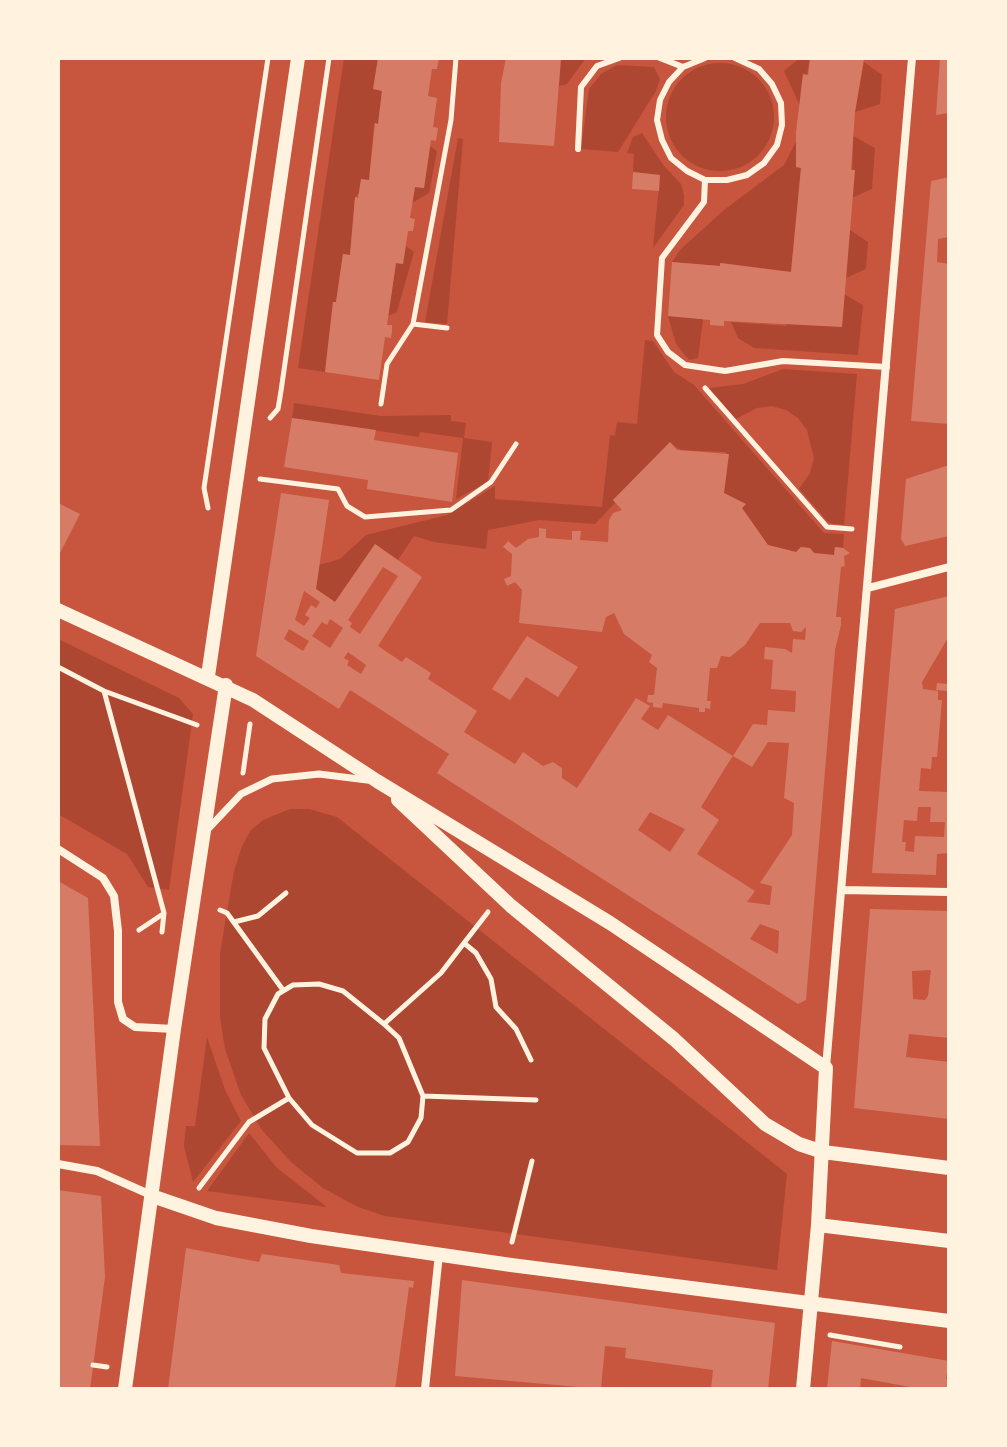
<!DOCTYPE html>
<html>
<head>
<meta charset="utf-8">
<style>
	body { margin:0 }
	#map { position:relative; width:1007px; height:1447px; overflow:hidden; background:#c8553d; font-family:"Space Grotesk",sans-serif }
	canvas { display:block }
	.frame { position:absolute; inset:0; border:60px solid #fff3e0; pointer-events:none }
</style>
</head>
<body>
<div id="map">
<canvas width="1007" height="1447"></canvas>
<div class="frame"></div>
</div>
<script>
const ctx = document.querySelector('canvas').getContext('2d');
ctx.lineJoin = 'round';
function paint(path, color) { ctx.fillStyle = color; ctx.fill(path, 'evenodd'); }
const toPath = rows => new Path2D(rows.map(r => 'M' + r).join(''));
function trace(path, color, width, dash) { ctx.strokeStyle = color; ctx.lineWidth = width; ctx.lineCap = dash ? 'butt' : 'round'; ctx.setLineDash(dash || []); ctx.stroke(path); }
paint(toPath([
	[344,58,378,58,374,89,382,91,378,124,374,123,369,180,355,198,350,255,343,254,336,302,333,302,325,372,298,368],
	[561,58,586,58,567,84,559,86],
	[800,58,810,58,801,108,784,71],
	[864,62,882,75,880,104,855,112],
	'666 117a54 54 0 1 1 108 0a54 54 0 1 1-108 0Z',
	[617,65,654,67,660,79,656,91,618,152,581,149,589,89,601,74],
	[796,132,796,166,801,168,791,272,721,263,720,266,672,262,681,249,724,210,784,165,796,142],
	[642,133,664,166,681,184,684,195,684,205,653,248,660,175,633,172,634,154,627,153,633,137],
	[853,136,875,148,872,189,852,198],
	[458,138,463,139,447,324,425,322],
	[430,146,437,151,429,193,412,203,415,187,424,188],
	[850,230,868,242,866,269,846,278],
	[406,246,414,252,397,312,388,316,396,263,403,264],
	[844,294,863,305,858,355,754,348,738,338,731,322,786,326,787,322],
	[668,316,703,319,698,358,689,360,676,344],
	[645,340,653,341,674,372,694,385,824,533,844,534,843,548,835,547,834,555,814,553,809,548,801,547,796,552,768,545,742,508,745,504,724,493,726,452,681,450,670,443,613,500,615,503,595,524,539,520,488,530,486,549,434,542,414,536,398,560,375,544,335,602,316,589,319,565,340,559,366,535,447,515,495,486,495,499,602,507,610,435,615,436,617,422,637,424],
	[783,369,857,374,844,525,829,523,799,489,810,473,814,458,807,430,798,418,786,410,772,406,757,408,736,419,709,388,743,384],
	[294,403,381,416,451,415,451,421,466,423,464,438,492,442,488,482,456,499,463,438,420,432,419,437,292,418],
	[58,639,179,698,193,714,169,890,148,887,127,854,58,814],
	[290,809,309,809,337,817,787,1174,777,1270,385,1216,358,1207,323,1188,292,1163,262,1130,241,1095,225,1049,220,1017,220,953,234,871,242,846,251,830,263,820],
	[207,1037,225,1090,241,1121,193,1182,184,1146,186,1126,195,1126],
	[249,1133,277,1168,327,1207,207,1191]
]), '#ae4732');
paint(toPath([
	[378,58,439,58,437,69,432,69,428,96,437,98,433,127,438,128,436,141,431,140,424,188,415,187,410,218,415,219,413,231,408,231,403,264,396,263,387,325,392,325,392,331,391,338,385,337,379,380,325,372,333,302,336,302,343,254,350,255,355,197,358,198,361,179,369,180,375,123,378,124,382,91,373,89],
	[506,58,561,58,554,146,499,142,501,83],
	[810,58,864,58,855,112,851,170,855,170,842,327,724,321,724,326,710,325,710,320,668,316,672,262,720,266,720,263,791,272,801,168,796,167,796,132,803,74,808,75],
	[940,58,949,58,949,113,936,115],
	[633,172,660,175,659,191,632,189],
	[949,177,949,237,938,239,937,262,949,264,949,424,911,421,931,181],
	[292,418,376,430,374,440,458,453,452,502,367,489,368,480,284,467],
	[670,442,677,450,729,454,724,493,746,504,742,508,768,545,796,552,801,547,810,548,814,553,834,555,835,547,843,548,850,553,844,556,845,566,841,567,836,617,841,617,841,625,835,650,806,1000,798,1004,437,773,449,754,369,702,350,690,339,709,256,656,281,493,329,500,316,589,335,602,375,544,422,577,378,646,402,662,406,657,431,673,428,679,477,711,464,732,515,764,523,752,543,766,553,762,562,768,562,778,577,788,636,698,650,706,641,719,658,730,668,715,733,756,753,724,767,725,768,710,795,712,796,691,771,689,773,660,764,659,765,647,785,649,792,653,793,639,805,640,806,627,801,632,793,631,790,623,760,623,745,645,730,657,721,656,717,668,710,668,707,701,711,701,710,709,705,708,705,712,699,712,699,708,663,703,662,708,653,707,653,703,647,702,648,695,654,695,657,668,649,662,652,655,624,634,614,613,606,617,602,632,519,623,522,590,515,582,507,586,504,579,511,576,512,554,503,547,508,541,516,548,528,539,539,537,539,528,546,529,546,538,572,540,572,531,581,531,580,540,608,542,609,520,613,513,622,510,613,500],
	[383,567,398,576,360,634,350,627,352,623,348,620],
	[304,591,320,602,316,608,311,605,305,615,310,618,304,626,295,620],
	[330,619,343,628,330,648,312,636,322,622,327,625],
	[289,629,309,641,303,651,284,639],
	[348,652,366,665,361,674,347,665,349,661,344,658],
	[768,742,789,743,784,798,794,803,792,835,760,883,772,886,770,905,747,902,755,891,697,854,719,820,701,807,727,765,733,756,752,767],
	[650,812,685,829,670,852,638,830],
	[760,924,779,931,778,954,750,939],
	[949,465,949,536,905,546,901,539,906,479],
	[58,503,80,514,58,557],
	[949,596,949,636,922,682,923,689,938,691,938,700,942,700,937,757,932,757,931,769,921,768,919,791,949,792,949,853,937,854,936,875,872,873,895,609],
	[918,807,931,807,930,822,945,822,944,837,915,836,914,852,905,851,906,842,902,842,904,820,917,821],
	[527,636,578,667,558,697,526,677,510,700,492,689],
	[937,683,948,684,947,691,936,690],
	[58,881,88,898,100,1146,58,1145],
	[870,909,949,911,949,1038,909,1034,906,1057,949,1062,949,1119,854,1108],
	[931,970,928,996,925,1000,913,999,912,971],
	[58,1190,101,1196,105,1277,90,1389,58,1389],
	[186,1248,259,1262,262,1254,339,1265,341,1273,414,1281,413,1288,409,1287,395,1389,168,1389],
	[462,1280,775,1323,768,1389,711,1389,713,1370,625,1358,626,1348,605,1346,601,1389,455,1376],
	[832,1341,949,1361,946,1379,949,1379,949,1389,921,1389,861,1378,860,1389,827,1389]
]), '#d67c66');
trace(toPath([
	[413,324,447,328],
	[705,388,827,527,852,529],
	[381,404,387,364,413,324,451,120,456,58],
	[270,418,278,409,281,391,329,58],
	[260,479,338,489,347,506,365,517,451,510,491,482,516,444],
	[208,508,204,488,268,58],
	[58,667,104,691,197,725],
	[104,691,164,913,162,932],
	[243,773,250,724],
	[220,910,227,913,283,990],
	[488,912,464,943,476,953,491,979,496,1007,516,1029,531,1060],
	[234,922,258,916,286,893],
	[139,930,163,914],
	[464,943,441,973,384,1024,399,1038,423,1096,536,1100],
	[384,1024,343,991,319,984,293,985,278,994,265,1019,264,1048,289,1098,312,1125,357,1153,390,1153,408,1142,421,1118,423,1096],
	[199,1188,249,1122,289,1098],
	[512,1242,532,1161],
	[830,1335,900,1347],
	[93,1365,107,1367]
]), '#fff3e0', 5);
trace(toPath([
	[660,58,683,67],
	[705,58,683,67,669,82,660,100,657,120,662,140,671,158,687,171,705,180,727,180,747,175,764,163,777,145,782,125,781,103,772,84,759,69,735,58],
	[578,149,581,87,597,66,619,58],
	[705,180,704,202,662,258,657,335,668,352,685,365,725,371,783,361,887,367]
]), '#fff3e0', 6);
trace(toPath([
	[207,830,241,794,272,779,319,774,367,780]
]), '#fff3e0', 7);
trace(toPath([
	[868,588,949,567],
	[58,849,103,878,114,896,118,931,118,1002,123,1019,135,1027,174,1029],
	[843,890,949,892],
	[826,1067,912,58],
	[58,1164,97,1171,151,1195],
	[425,1389,439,1254]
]), '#fff3e0', 8);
trace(toPath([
	[58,610,253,700,377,781,610,923,826,1068,818,1225,803,1389],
	[208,676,298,58],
	[398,800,511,906,674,1039,765,1124,799,1144,823,1152,949,1168],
	[152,1196,216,1218,311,1236,511,1265,949,1321],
	[818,1225,949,1241],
	[125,1389,174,1029,226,685]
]), '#fff3e0', 14);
</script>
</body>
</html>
